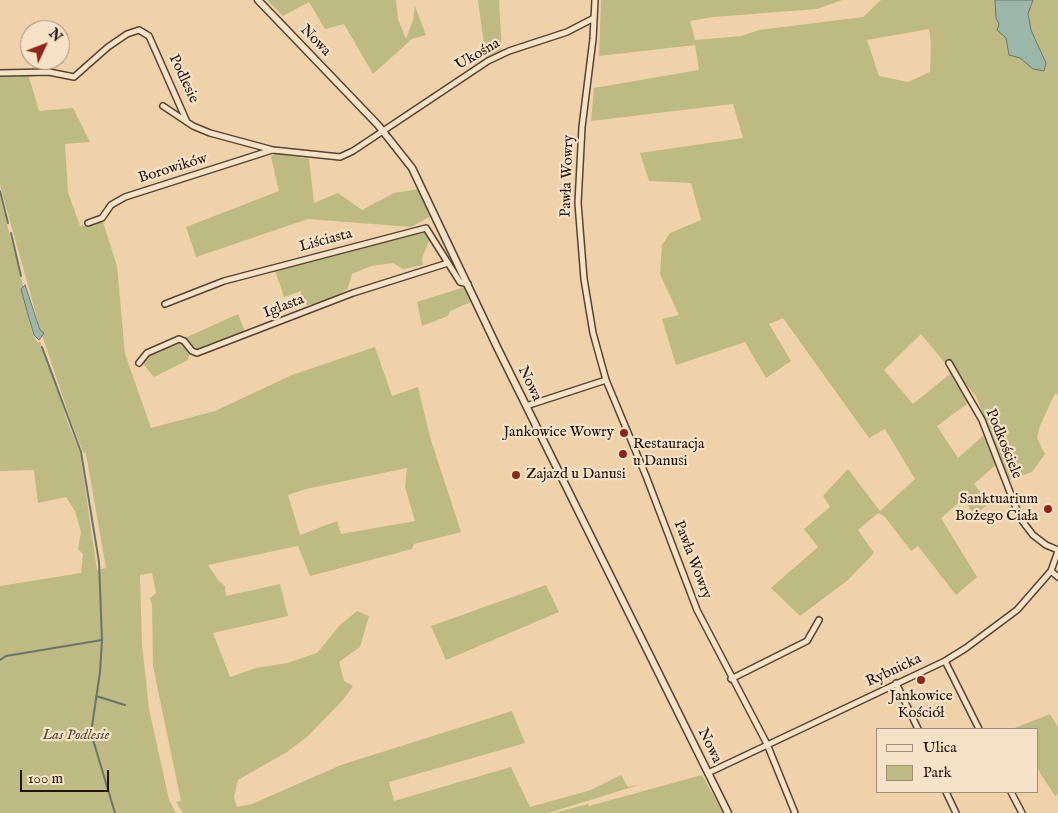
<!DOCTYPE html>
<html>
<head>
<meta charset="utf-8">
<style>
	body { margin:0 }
	#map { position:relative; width:1058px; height:813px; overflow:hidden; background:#efd2a9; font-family:"IM FELL English",serif }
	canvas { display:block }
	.legend { position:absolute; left:876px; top:728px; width:162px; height:65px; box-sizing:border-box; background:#f5e2c7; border:1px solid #a18f7c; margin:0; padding:6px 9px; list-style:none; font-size:15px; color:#23130b }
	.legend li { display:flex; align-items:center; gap:10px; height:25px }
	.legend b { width:25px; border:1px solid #a18f7c }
	.north { position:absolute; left:20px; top:20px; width:50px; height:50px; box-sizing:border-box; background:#f5e2c7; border:1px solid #a18f7c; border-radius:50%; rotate:47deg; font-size:14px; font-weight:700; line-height:20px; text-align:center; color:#23130b }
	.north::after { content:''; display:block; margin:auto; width:18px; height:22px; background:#8f2418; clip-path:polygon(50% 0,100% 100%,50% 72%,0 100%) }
	.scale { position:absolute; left:20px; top:770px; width:89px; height:22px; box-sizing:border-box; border:2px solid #23130b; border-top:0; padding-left:6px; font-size:15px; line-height:18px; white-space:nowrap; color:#23130b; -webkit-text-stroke:4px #f5e2c7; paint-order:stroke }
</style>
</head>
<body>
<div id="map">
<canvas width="1058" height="813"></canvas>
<ul class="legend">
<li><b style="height:6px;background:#f5e2c7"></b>Ulica</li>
<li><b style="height:14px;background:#beba84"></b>Park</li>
</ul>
<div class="north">N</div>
<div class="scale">100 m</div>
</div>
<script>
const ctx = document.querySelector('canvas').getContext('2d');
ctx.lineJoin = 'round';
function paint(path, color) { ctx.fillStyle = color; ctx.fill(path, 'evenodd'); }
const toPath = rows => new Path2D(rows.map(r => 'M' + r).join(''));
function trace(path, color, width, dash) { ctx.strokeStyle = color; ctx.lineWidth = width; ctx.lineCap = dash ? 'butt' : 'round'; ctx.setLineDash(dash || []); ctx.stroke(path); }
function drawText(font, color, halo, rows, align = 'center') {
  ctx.font = font + ' "IM FELL English",serif'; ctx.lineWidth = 4.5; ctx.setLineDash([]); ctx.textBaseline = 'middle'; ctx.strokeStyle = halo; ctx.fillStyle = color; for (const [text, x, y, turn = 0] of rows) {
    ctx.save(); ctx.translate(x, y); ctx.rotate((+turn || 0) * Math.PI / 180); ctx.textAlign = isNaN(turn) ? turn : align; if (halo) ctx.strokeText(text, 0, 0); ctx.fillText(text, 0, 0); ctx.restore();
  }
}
paint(toPath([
	[267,0,396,0,398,19,406,39,413,20,415,6,426,35,412,39,373,74,344,24,325,29,309,2,283,16],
	[478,0,499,0,502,52,486,59],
	[601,0,842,0,817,9,713,17,690,21,695,40,741,36,759,30,863,17,881,0,995,0,999,24,1006,38,1007,48,1046,62,1031,30,1028,14,1033,0,1058,0,1058,395,1055,393,1040,426,1037,438,1045,454,1032,472,1008,480,976,396,958,376,953,363,947,361,945,363,921,334,884,370,913,404,950,374,947,368,951,371,971,401,937,426,958,458,984,435,977,416,997,464,974,484,989,503,975,515,963,499,941,518,977,577,956,595,918,546,911,551,885,517,878,513,858,530,874,553,848,580,800,616,771,588,818,547,804,529,830,507,823,496,848,469,880,511,915,479,885,429,869,438,783,318,769,324,791,361,766,378,745,342,676,365,662,319,679,315,660,274,662,245,670,233,701,220,691,183,649,181,640,153,743,138,733,104,591,121,594,88,699,70,695,45,599,56],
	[929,29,931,43,930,72,908,82,879,76,867,40],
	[0,75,47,75,29,77,39,111,73,108,90,142,65,144,68,192,80,226,103,222,117,266,125,354,151,428,215,411,292,375,375,347,392,396,418,387,430,437,461,532,414,544,412,549,310,576,298,546,208,565,218,580,225,586,226,596,280,584,288,616,213,633,230,677,256,668,287,663,317,653,340,625,357,611,369,616,360,647,339,662,344,681,353,686,342,701,308,736,287,752,238,780,234,797,237,807,252,804,341,765,512,711,525,743,389,782,394,801,511,767,530,807,591,790,621,775,628,787,642,784,548,813,183,813,176,802,181,801,153,666,152,605,150,598,156,593,152,573,140,575,142,644,149,709,169,800,176,813,0,813,0,586,81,573,83,554,78,549,81,532,75,511,66,497,38,503,34,470,0,471,0,197,27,301,26,309,33,335,37,342,40,342,56,381,66,418,80,453,97,570,106,568,86,454,83,452,71,421,41,332,0,185],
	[407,468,405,487,415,521,341,534,337,521,300,535,288,495,306,489],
	[274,153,309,159,314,203,338,193,362,210,394,193,419,189,431,216,411,227,308,219,196,257,186,227,279,191,271,157],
	[425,231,430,239,422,258,423,265,403,269,393,263,371,266,352,274,348,288,339,295,314,304,307,305,302,302,301,291,284,297,275,270],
	[465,287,473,301,450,311,448,316,422,326,417,302],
	[238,314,245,332,199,351,192,348,185,338],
	[179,343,186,345,190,353,188,360,154,377,144,365,143,360,147,356],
	[546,585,559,612,446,660,431,626],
	[1050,714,1058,727,1058,794,1055,796,1037,768,1037,729,1012,729],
	[702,775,723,813,554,813,588,804,589,806]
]), '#beba84');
const water = toPath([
	[995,0,1033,0,1028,14,1031,30,1046,63,1044,71,1033,69,1020,58,1009,55,1006,38,997,30,999,24,996,18,995,0],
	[25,285,40,330,44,333,39,340,34,335,29,318,21,289,25,285]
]);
paint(water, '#9ab7aa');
trace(water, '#6a756a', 1);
trace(toPath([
	[0,191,8,223],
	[11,233,21,276],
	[102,640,100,672,91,733,115,813],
	[0,660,6,656,102,640,99,562,81,452,42,347],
	[96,696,125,705]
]), '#6a756a', 2);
const minor = toPath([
	[595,0,593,39,582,127,578,203,584,279,593,333,606,380,646,476,697,610,767,744,795,813],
	[0,73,49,72,74,77,108,47,127,34,139,30,149,36,187,122,193,126,210,133,273,150,340,157,353,151,488,61,509,51,567,32,594,18],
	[163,106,187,122],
	[88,223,102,218,111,205,125,197,272,150],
	[165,304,224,281,426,228,460,282,468,284],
	[139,363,147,353,179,339,184,341,192,351,197,353,353,293,448,263],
	[949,363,982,420,1020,518,1033,535,1046,545,1058,550],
	[526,406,606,380],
	[1051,571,1058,577],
	[945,661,979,729],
	[731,679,807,641,819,620],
	[896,683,918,729],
	[708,773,945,661,966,648,1017,610,1051,571,1058,551],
	[946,792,956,813],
	[1011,792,1022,813]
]);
const tertiary = toPath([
	[258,0,378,125,412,168,498,349,728,813]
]);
trace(minor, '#564332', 8);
trace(tertiary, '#564332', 9);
trace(minor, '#f5e2c7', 5);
trace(tertiary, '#f5e2c7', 6);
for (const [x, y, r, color] of [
	[624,433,5,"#8f2418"],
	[623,454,5,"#8f2418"],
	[516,475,5,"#8f2418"],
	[1048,509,5,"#8f2418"],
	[921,680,5,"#8f2418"]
]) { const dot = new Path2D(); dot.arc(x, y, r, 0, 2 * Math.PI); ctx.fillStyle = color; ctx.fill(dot); trace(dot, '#f5e2c7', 2); }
drawText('15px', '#23130b', '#f5e2c7', [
	["Nowa",315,41,46],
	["Ukośna",478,55,-30],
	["Podlesie",183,79,65],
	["Borowików",173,169,-17],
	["Pawła Wowry",568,176,-88],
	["Liściasta",326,241,-15],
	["Iglasta",284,307,-21],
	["Nowa",529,384,64],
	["Podkościele",1003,444,68],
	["Pawła Wowry",692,560,69],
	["Rybnicka",894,671,-25],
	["Nowa",709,746,64]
]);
drawText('15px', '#23130b', '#f5e2c7', [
	["Jankowice Wowry",614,433],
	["Restauracja",633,445,"left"],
	["u Danusi",633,462,"left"],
	["Zajazd u Danusi",526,475,"left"],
	["Sanktuarium",1038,500],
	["Bożego Ciała",1038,517],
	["Jankowice",921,697,"center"],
	["Kościół",921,714,"center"]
], 'right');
drawText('italic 15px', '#594d35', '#f5e2c7', [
	["Las Podlesie",76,736]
]);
</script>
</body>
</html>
